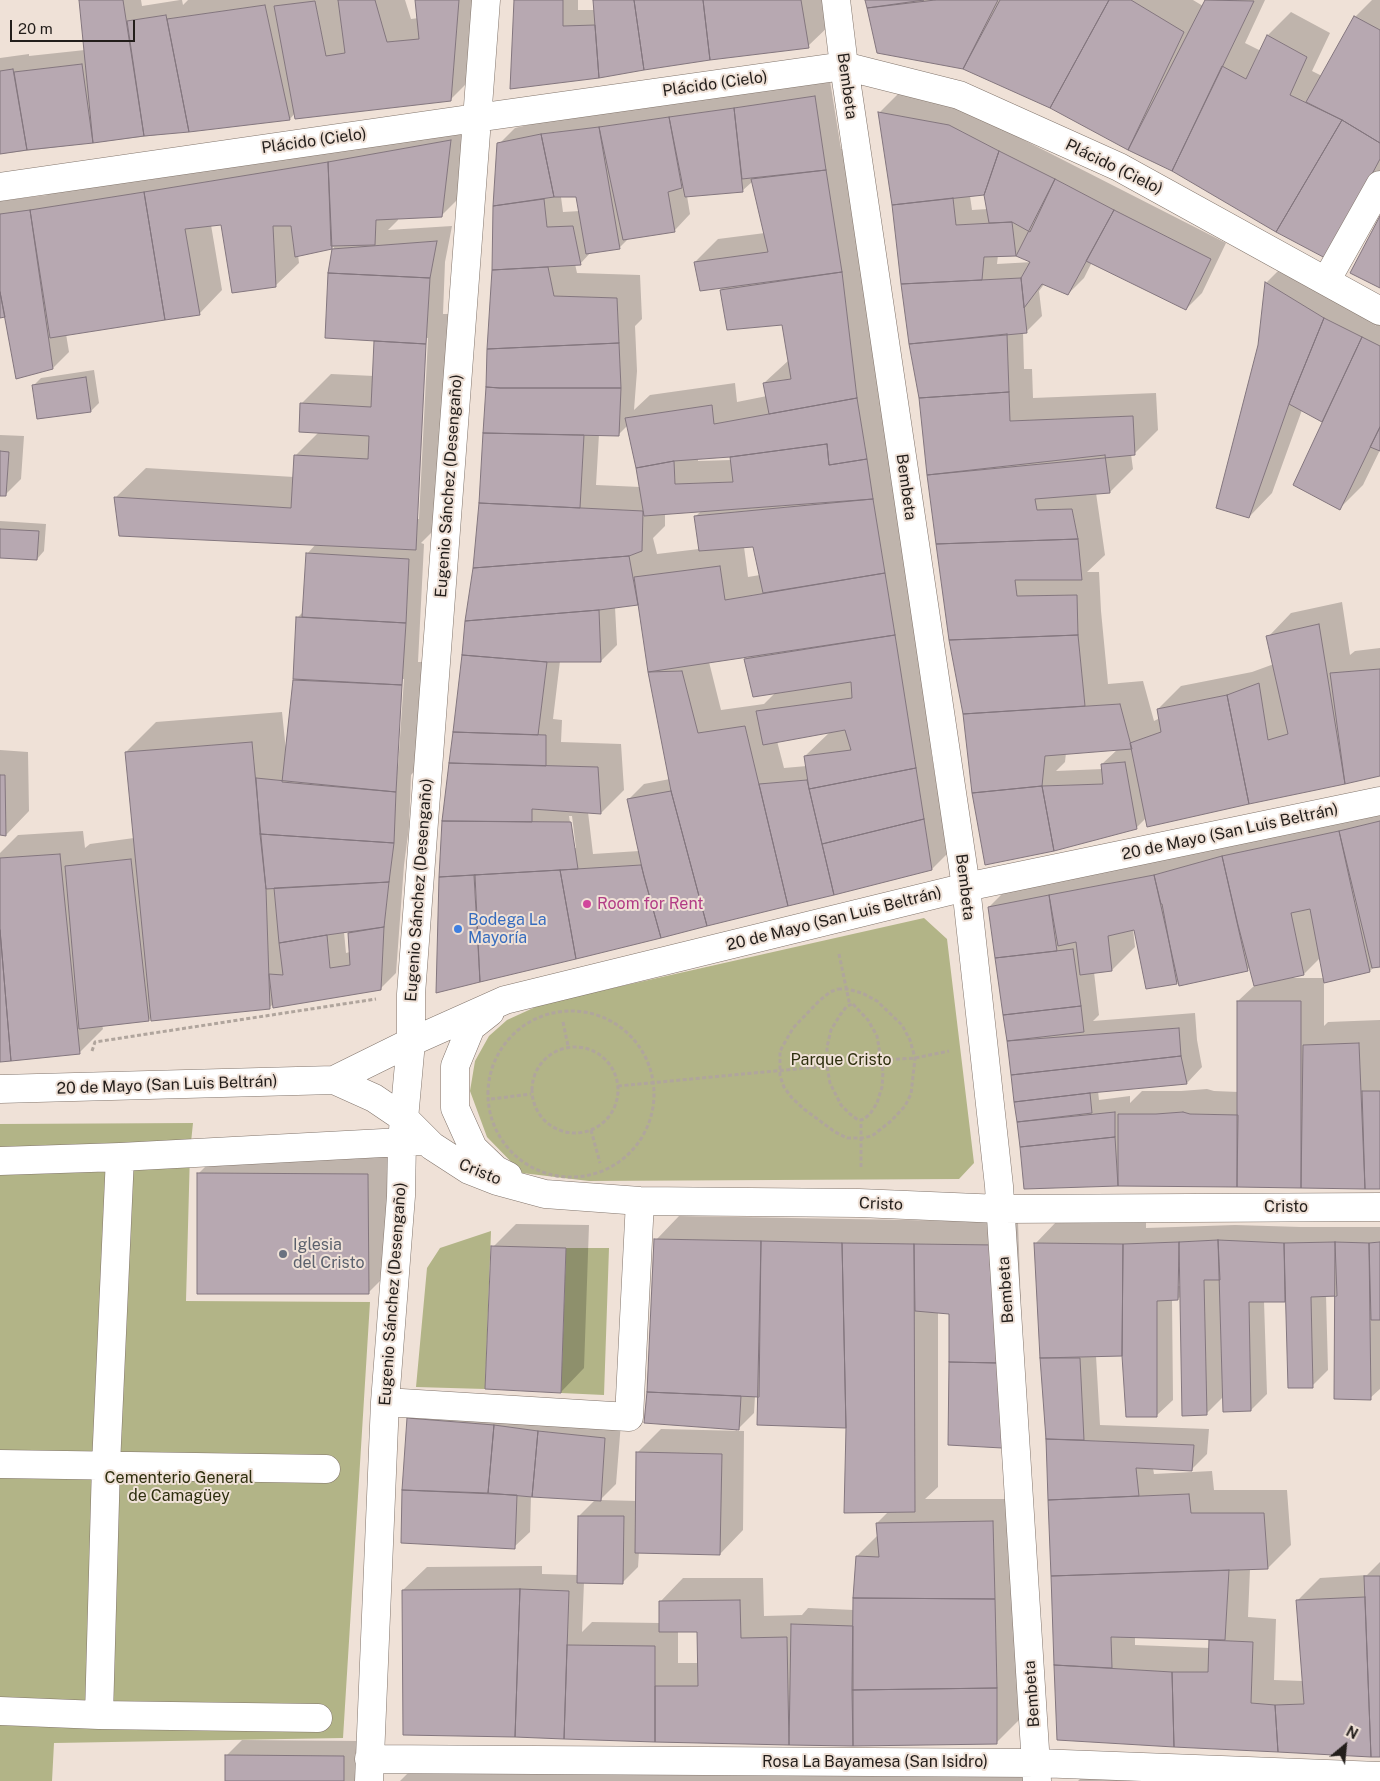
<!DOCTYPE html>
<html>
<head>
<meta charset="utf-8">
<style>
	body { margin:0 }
	#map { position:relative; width:1380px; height:1781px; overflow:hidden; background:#efe1d7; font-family:"Public Sans",sans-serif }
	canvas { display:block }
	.north { position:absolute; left:1320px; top:1721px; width:50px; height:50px; -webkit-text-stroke:4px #efe1d7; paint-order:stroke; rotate:28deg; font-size:14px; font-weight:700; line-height:20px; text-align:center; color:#231e1b }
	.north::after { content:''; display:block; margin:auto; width:18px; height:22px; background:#231e1b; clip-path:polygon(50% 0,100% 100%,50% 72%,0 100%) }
	.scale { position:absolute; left:10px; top:20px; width:125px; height:22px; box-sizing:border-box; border:2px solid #231e1b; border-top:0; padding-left:6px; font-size:15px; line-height:18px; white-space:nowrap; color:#231e1b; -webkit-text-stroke:4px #efe1d7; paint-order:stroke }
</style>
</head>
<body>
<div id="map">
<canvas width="1380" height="1781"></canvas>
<div class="north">N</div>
<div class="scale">20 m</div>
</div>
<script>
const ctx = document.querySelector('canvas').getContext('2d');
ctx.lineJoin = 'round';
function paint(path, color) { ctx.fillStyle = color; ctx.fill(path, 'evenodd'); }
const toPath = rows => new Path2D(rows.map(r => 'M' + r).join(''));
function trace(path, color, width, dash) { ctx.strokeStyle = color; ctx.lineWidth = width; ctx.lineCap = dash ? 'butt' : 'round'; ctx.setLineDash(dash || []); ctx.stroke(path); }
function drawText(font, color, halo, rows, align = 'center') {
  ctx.font = font + ' "Public Sans",sans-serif'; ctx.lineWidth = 4; ctx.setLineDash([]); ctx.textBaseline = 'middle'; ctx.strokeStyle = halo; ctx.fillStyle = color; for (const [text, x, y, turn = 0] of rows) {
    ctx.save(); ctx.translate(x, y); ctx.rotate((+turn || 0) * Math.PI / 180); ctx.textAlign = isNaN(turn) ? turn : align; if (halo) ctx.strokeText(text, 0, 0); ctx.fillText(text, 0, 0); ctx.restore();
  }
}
paint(toPath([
	[924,918,947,939,974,1163,959,1179,589,1181,522,1173,487,1137,470,1091,475,1061,489,1036,507,1020,542,1004],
	[193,1123,190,1152,186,1301,370,1302,343,1738,54,1743,52,1781,0,1781,0,1124],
	[491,1231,485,1389,416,1387,427,1268,440,1248],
	[566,1248,609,1248,604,1395,561,1393]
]), '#b2b487');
paint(toPath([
	[81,0,141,0,142,6,180,0,182,0,183,5,188,0,405,0,411,19,419,18,417,0,480,0,474,76,451,99,295,113,290,119,0,154,0,58,29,54,29,56,85,50],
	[515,0,578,0,578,10,595,10,595,0,828,0,832,23,808,46,710,59,511,88],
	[867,0,1193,0,1203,6,1206,0,1265,0,1245,43,1261,51,1268,35,1291,12,1330,33,1312,71,1322,76,1355,17,1372,0,1380,0,1380,171,1343,242,1172,170,1129,149,1050,107,963,68,878,52],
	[830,81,841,149,849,148,939,743,931,751,948,853,932,869,708,925,440,878,443,822,475,568,480,502,494,271,495,206,499,144,515,128,558,118],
	[753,181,765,233,718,239,695,262,721,287,728,329,783,324,789,360,764,383,767,396,737,402,735,383,650,395,634,410,637,371,635,326,642,319,640,275,577,273,575,264,580,264,591,252,619,248,630,237,675,230,690,214,687,196,742,191],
	[577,196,580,211,563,212,561,197],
	[628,425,640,487,596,485,599,434,618,435],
	[731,455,731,460,698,461,698,458],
	[702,510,695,517,699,549,657,554,653,538,665,526,665,513],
	[754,546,760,575,748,577,744,547],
	[639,604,649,672,670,779,644,784,628,800,639,851,593,854,588,812,601,813,624,790,621,744,561,742,562,720,553,719,560,661,601,661,617,645,615,607],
	[750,655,746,660,776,692,764,704,721,710,709,662],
	[830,732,805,756,807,766,784,768,777,741],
	[569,816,572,816,576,848,574,848],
	[902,90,1021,127,1018,137,1226,243,1202,293,1186,309,1092,262,1084,278,1068,294,1045,283,1039,291,1042,316,1026,332,1023,332,1024,369,1032,369,1033,398,1156,393,1158,430,1134,454,1131,454,1133,469,1110,492,1096,493,1105,555,1087,572,1099,572,1101,611,1108,684,1143,681,1154,721,1160,718,1158,709,1181,686,1252,672,1274,664,1268,637,1291,613,1342,602,1350,655,1355,651,1380,648,1380,775,1148,825,1146,818,1136,828,1053,850,964,714,950,640,920,398,894,204,879,113],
	[985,194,988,209,972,210,970,196],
	[1016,254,1033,262,997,264,998,255],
	[1118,749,1102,764,1103,769,1056,771,1065,762,1066,753],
	[474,117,465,192,441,216,398,217,398,220,388,230,452,226,445,262,443,314,456,314,445,519,421,543,424,544,418,662,425,662,418,767,411,775,409,827,404,865,396,973,380,989,273,1004,269,1008,151,1017,149,1020,102,1025,103,1029,79,1053,0,1060,0,853,18,835,83,831,85,848,90,844,134,838,126,752,156,722,282,712,286,751,295,680,297,678,297,618,304,611,307,554,316,544,116,497,146,468,294,477,295,456,319,432,301,404,331,374,374,376,376,342,378,340,329,273,334,247,298,255,299,263,275,286,222,223,211,225,222,290,199,314,66,334,69,352,53,368,6,315,0,317,0,201,47,195,54,187],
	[426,338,428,338,419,519,416,519],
	[402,679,404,679,398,767,396,767],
	[344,932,349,932,350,952,346,953],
	[1289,260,1377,321,1375,326,1380,321,1380,450,1363,485,1340,508,1324,422,1302,410,1272,493,1249,517,1260,346,1266,283],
	[94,370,99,403,91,411,38,418,33,386,41,378],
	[0,435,24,436,21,479,5,495,0,495],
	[0,521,46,524,44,551,37,559,0,557],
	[0,750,28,752,29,811,6,835,0,834],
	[1380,803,1380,965,1374,967,1370,971,1324,982,1324,1026,1328,1022,1380,1020,1380,1188,1117,1185,1025,1187,1015,1101,989,907,1005,891],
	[1135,928,1177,983,1179,981,1247,970,1250,967,1255,985,1238,1001,1239,1092,1214,1091,1207,1089,1181,1091,1142,1091,1130,1103,1130,1096,1099,1100,1098,1091,1187,1083,1202,1067,1197,1040,1195,1013,1093,1021,1099,1015,1094,972,1112,970,1135,947,1133,929],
	[1321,957,1324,978,1291,978,1304,974],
	[228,1144,398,1144,398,1263,368,1293,198,1174],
	[679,1216,1018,1222,1022,1338,950,1312,938,1312,938,1487,925,1499,1016,1499,1020,1719,997,1742,853,1745,564,1738,403,1590,427,1567,542,1566,542,1574,578,1575,579,1516,595,1500,531,1495,530,1532,514,1547,402,1542,403,1490,409,1419,425,1403,621,1423,616,1484,600,1500,637,1501,637,1453,661,1429,744,1431,743,1530,720,1554,639,1552,638,1567,622,1583,584,1582,582,1632,592,1622,660,1623,660,1602,683,1578,763,1578,764,1616,802,1615,808,1608,854,1610,857,1556,878,1535,877,1523,889,1511,847,1426,760,1396,755,1396,754,1413,736,1431,656,1240],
	[678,1630,698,1630,699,1663,678,1663],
	[1058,1220,1146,1221,1146,1228,1235,1225,1301,1227,1380,1227,1380,1389,1370,1398,1336,1295,1326,1295,1328,1370,1312,1386,1287,1300,1264,1301,1267,1394,1251,1410,1224,1396,1206,1414,1181,1296,1178,1299,1172,1299,1173,1400,1157,1415,1123,1355,1096,1356,1100,1425,1209,1429,1207,1454,1191,1470,1153,1468,1154,1474,1212,1471,1214,1490,1287,1490,1291,1545,1268,1568,1250,1569,1248,1617,1276,1619,1274,1680,1303,1681,1297,1601,1320,1578,1367,1575,1380,1562,1380,1756,1058,1739,1049,1500,1035,1244],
	[1178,1265,1180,1265,1180,1286,1177,1286],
	[1135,1636,1210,1638,1210,1648,1135,1645],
	[516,1224,589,1225,584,1368,561,1392,493,1247],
	[242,1740,360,1741,360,1781,226,1781,226,1756],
	[413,1768,1037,1775,1037,1781,400,1781],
	[1082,1777,1227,1781,1078,1781]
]), '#0003');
const building = toPath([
	[79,0,123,0,144,136,93,143,79,0],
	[338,0,375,0,387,42,419,39,415,0,459,0,451,101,295,119,274,6,315,1,326,56,345,53,338,0],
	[514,0,563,0,563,26,595,25,599,78,510,89,514,0],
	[593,0,634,0,644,70,599,78,593,0],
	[634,0,703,0,710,60,644,70,634,0],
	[703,0,801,0,809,48,710,60,703,0],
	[865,0,924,0,867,8,865,0],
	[935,0,998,0,963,69,877,53,867,8,935,0],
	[1000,0,1109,0,1050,108,963,69,1000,0],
	[1109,0,1131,0,1184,32,1128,150,1050,108,1109,0],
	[1205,0,1254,1,1172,171,1128,150,1205,0],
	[265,5,290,120,189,132,167,19,265,5],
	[166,15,189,132,144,136,127,21,166,15],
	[1354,16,1380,30,1380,143,1342,120,1306,102,1354,16],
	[1267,35,1307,57,1290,95,1342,120,1276,232,1172,171,1222,66,1246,79,1267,35],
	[82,64,93,143,27,150,14,72,82,64],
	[13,69,27,150,0,154,0,71,13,69],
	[815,96,826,170,742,179,734,108,815,96],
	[734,108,743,192,685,197,669,117,734,108],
	[878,112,949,125,999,151,984,195,892,205,878,112],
	[669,117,682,188,668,192,675,232,623,240,599,127,669,117],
	[1342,120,1380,143,1380,159,1327,259,1276,232,1342,120],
	[599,127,620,249,586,254,576,197,554,197,541,134,599,127],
	[541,134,554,197,493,206,497,143,541,134],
	[451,140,442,217,376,220,375,245,331,246,328,162,451,140],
	[999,151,1055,179,1030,232,1012,222,989,223,984,195,999,151],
	[328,162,332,249,295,257,291,226,273,226,276,287,232,293,221,225,185,229,200,315,165,320,144,192,328,162],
	[826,170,842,272,700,291,694,262,768,252,751,179,826,170],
	[1055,179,1114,210,1068,295,1042,284,1024,308,1021,278,1030,262,1016,256,1055,179],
	[144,192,165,320,50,338,30,210,144,192],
	[953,198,956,225,1012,222,1016,256,984,257,982,280,901,284,892,205,953,198],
	[544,199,547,227,573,226,581,265,492,270,493,206,544,199],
	[30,210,53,369,16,379,0,292,0,214,30,210],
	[1114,210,1211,259,1186,310,1086,261,1114,210],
	[1380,216,1380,288,1350,273,1380,216],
	[437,241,430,278,328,273,332,249,437,241],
	[548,267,554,296,617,298,619,343,487,349,492,270,548,267],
	[842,272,857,398,769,414,763,383,791,379,782,325,727,330,720,290,842,272],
	[328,273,430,278,426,344,325,338,328,273],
	[1021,278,1027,333,909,344,901,284,1021,278],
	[1265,282,1324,318,1289,404,1249,518,1216,508,1258,345,1265,282],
	[0,292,5,317,0,318,0,292],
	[1324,318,1362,337,1322,422,1289,404,1324,318],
	[1007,334,1009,392,919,398,909,344,1007,334],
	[1362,337,1380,346,1380,427,1340,510,1293,485,1362,337],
	[374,341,426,344,416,550,119,536,114,497,291,508,294,455,368,459,369,436,299,432,300,403,371,407,374,341],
	[619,343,621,388,500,388,486,387,487,349,619,343],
	[86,377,91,412,37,419,32,385,86,377],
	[486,387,500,388,621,388,619,436,483,433,486,387],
	[1009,392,1010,421,1133,416,1135,455,927,475,919,398,1009,392],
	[857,398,867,459,829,465,827,444,730,457,674,461,636,468,625,418,712,405,714,424,857,398],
	[1380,427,1380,451,1370,447,1380,427],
	[483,433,584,435,580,508,479,503,483,433],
	[827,444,829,465,867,459,873,499,644,516,636,468,674,461,675,484,733,482,730,457,827,444],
	[0,451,9,452,6,496,0,496,0,451],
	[1105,455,1110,493,1035,499,1037,510,1072,509,1078,539,936,544,927,475,1105,455],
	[873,499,885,573,763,593,753,547,699,551,694,516,873,499],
	[479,503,643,511,642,551,629,556,473,568,479,503],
	[0,529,39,531,37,560,0,558,0,529],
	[1078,539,1082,580,1015,580,1017,596,1077,595,1078,635,949,640,936,544,1078,539],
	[306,553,409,559,406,623,302,617,306,553],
	[629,556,638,605,599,610,465,621,473,568,629,556],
	[720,566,725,600,885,573,895,635,648,672,634,577,720,566],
	[599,610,601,662,547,662,462,655,465,621,599,610],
	[296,617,406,623,402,685,293,679,296,617],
	[1319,624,1345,784,1249,804,1227,695,1259,683,1268,740,1288,734,1266,636,1319,624],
	[895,635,916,768,809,789,804,756,851,750,845,730,763,745,756,711,852,698,851,682,753,697,744,659,895,635],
	[1078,635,1085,706,963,714,949,640,1078,635],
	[462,655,547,662,538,735,453,732,462,655],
	[1380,669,1380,776,1345,784,1330,673,1380,669],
	[682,671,698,733,745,726,788,906,707,926,671,791,648,672,682,671],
	[293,680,402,685,396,792,282,782,293,680],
	[1227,695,1249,804,1147,827,1130,743,1161,732,1157,709,1227,695],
	[1120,704,1132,749,1045,756,1042,786,972,793,963,714,1120,704],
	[453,732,546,735,546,766,449,763,453,732],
	[252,742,266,889,270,1009,151,1021,125,752,252,742],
	[1125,762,1137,829,1054,851,1042,786,1103,784,1101,764,1125,762],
	[449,763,598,767,601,814,532,809,532,822,442,821,449,763],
	[916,768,924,819,822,844,809,789,916,768],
	[0,775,5,775,6,836,0,835,0,775],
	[256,778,396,792,394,843,260,834,256,778],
	[807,780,834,895,788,906,759,784,807,780],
	[1042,786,1054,851,985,865,972,793,1042,786],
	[671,791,707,926,661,938,644,877,627,799,671,791],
	[924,819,932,870,834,895,822,844,924,819],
	[442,821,571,822,578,869,439,877,442,821],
	[1380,821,1380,967,1372,968,1339,831,1380,821],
	[1339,831,1370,972,1324,983,1310,909,1291,913,1304,975,1254,986,1238,925,1222,856,1339,831],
	[260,834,394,843,389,882,266,889,260,834],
	[60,854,80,1054,11,1061,0,930,0,858,60,854],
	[1222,856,1248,971,1179,986,1154,875,1222,856],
	[131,859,149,1021,79,1029,65,866,131,859],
	[641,865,661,938,576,959,560,870,641,865],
	[560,870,576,959,480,982,474,875,560,870],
	[475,875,480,982,436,993,439,877,475,875],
	[1154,875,1161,904,1162,904,1177,984,1146,989,1134,930,1108,936,1112,971,1080,975,1076,942,1058,946,1049,895,1154,875],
	[389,882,384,927,327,935,279,943,274,888,389,882],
	[1049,895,1057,951,995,958,988,907,1049,895],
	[384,927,381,990,273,1008,269,974,283,975,279,943,327,935,330,968,350,965,348,933,384,927],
	[0,930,11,1061,0,1062,0,930],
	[1073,949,1081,1006,1003,1015,995,958,1073,949],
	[1237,1001,1301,1001,1301,1188,1237,1187,1237,1001],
	[1081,1006,1084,1032,1007,1041,1003,1015,1081,1006],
	[1179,1028,1181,1056,1011,1075,1007,1041,1179,1028],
	[1359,1043,1365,1189,1301,1188,1303,1045,1359,1043],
	[1181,1056,1187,1084,1090,1093,1014,1102,1011,1075,1181,1056],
	[1362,1091,1380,1091,1380,1189,1365,1189,1362,1091],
	[1090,1093,1092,1113,1017,1122,1014,1102,1090,1093],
	[1115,1112,1115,1137,1020,1147,1017,1122,1115,1112],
	[1183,1112,1190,1114,1238,1115,1237,1187,1118,1186,1118,1114,1156,1114,1183,1112],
	[1115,1137,1118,1186,1024,1189,1020,1147,1115,1137],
	[197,1173,368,1174,369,1294,197,1294,197,1173],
	[654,1239,761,1241,759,1397,647,1392,654,1239],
	[1218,1240,1220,1280,1204,1280,1207,1415,1182,1416,1179,1242,1218,1240],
	[1218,1240,1284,1243,1285,1302,1249,1302,1251,1411,1223,1412,1218,1240],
	[761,1241,842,1243,846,1428,757,1425,761,1241],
	[1179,1242,1178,1300,1157,1301,1157,1417,1126,1417,1122,1356,1123,1244,1179,1242],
	[1335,1242,1369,1243,1371,1400,1334,1399,1335,1242],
	[1335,1242,1337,1296,1311,1297,1313,1388,1288,1388,1284,1243,1335,1242],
	[1380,1242,1380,1320,1371,1320,1369,1243,1380,1242],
	[842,1243,914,1244,915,1512,844,1513,846,1428,842,1243],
	[1034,1243,1123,1244,1122,1356,1040,1358,1034,1243],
	[914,1244,995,1245,999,1363,949,1362,949,1314,915,1311,914,1244],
	[491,1246,566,1248,561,1393,485,1389,491,1246],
	[1040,1358,1080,1358,1084,1440,1046,1439,1040,1358],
	[949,1362,999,1363,1002,1448,948,1445,949,1362],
	[647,1392,741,1396,739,1430,644,1423,647,1392],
	[407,1418,494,1425,488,1493,402,1490,407,1418],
	[494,1425,538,1431,532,1497,488,1493,494,1425],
	[538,1431,605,1438,601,1501,532,1497,538,1431],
	[1046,1439,1194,1445,1192,1471,1136,1468,1139,1496,1048,1500,1046,1439],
	[636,1452,722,1454,720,1555,635,1553,636,1452],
	[402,1490,517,1495,515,1549,401,1543,402,1490],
	[1189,1494,1191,1513,1264,1513,1268,1569,1051,1576,1048,1500,1189,1494],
	[578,1516,624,1516,623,1584,577,1583,578,1516],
	[993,1521,995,1599,853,1598,856,1556,879,1557,876,1523,993,1521],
	[1229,1570,1225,1640,1111,1637,1112,1668,1054,1665,1051,1576,1229,1570],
	[1364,1576,1380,1576,1380,1757,1371,1757,1364,1576],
	[520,1589,515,1737,403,1735,402,1590,520,1589],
	[520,1589,569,1591,564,1739,515,1737,520,1589],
	[1365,1597,1371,1757,1278,1752,1275,1705,1304,1704,1296,1600,1365,1597],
	[853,1598,995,1599,997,1688,852,1690,853,1598],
	[740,1600,741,1638,787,1637,789,1745,655,1742,655,1686,698,1686,697,1632,659,1632,659,1601,740,1600],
	[791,1624,853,1626,853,1746,789,1745,791,1624],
	[1209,1640,1253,1642,1251,1703,1275,1705,1278,1752,1174,1747,1172,1672,1208,1672,1209,1640],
	[567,1645,655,1646,655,1742,564,1739,567,1645],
	[1054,1665,1172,1672,1174,1747,1057,1740,1054,1665],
	[997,1688,997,1744,853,1746,852,1690,997,1688],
	[225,1755,344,1756,344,1781,225,1781,225,1755]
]);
paint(building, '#b7a8b1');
trace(building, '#83767e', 1);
const minor = toPath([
	[836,0,844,66,966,887,999,1186,1037,1781],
	[0,187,476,118,844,66,959,95,1119,167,1380,311],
	[1326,281,1380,185],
	[490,1012,471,1027,455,1066,455,1108,473,1148,496,1170,508,1176],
	[334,1080,374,1098,405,1119,432,1146,469,1170,497,1181,545,1194,640,1201,859,1203,1001,1209,1380,1207],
	[0,1089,334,1080,411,1042,505,1000,966,887,1380,801],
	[0,1161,120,1157,421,1141],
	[385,1402,629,1417,640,1201],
	[0,1464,326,1469],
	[0,1711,99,1715,318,1718],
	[99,1715,106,1465,120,1157],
	[369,1759,1037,1763,1380,1776],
	[369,1781,385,1402,401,1196,402,1141,411,1042,411,994,486,0]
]);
trace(minor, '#82756c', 29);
trace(toPath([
	[839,954,850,1006],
	[838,989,847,989,862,993,877,1001,902,1025,910,1040,915,1058,911,1094,905,1106,891,1121,872,1136,862,1138,847,1138,835,1132,804,1109,792,1098,784,1087,780,1076,780,1051,793,1028,819,1001,830,992,838,989],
	[853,1004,868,1020,877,1036,883,1072,882,1087,877,1103,870,1114,864,1119,861,1120,858,1120,850,1114,841,1105,830,1083,827,1066,827,1047,831,1030,840,1015,847,1006,853,1004],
	'488 1094a83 83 0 1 1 166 0a83 83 0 1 1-166 0Z',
	[563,1022,568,1046],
	'532 1090a43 43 0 1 1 86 0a43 43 0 1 1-86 0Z',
	[92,1051,95,1042,376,999],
	[883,1060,915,1058,949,1051],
	[618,1086,827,1066],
	[491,1099,531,1094],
	[591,1130,600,1163],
	[861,1167,861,1120]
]), '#b0a59d', 3, [4, 2.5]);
trace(minor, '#fff', 28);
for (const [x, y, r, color] of [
	[587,904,5,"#d1479c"],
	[458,929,5,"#3f7fe0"],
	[283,1254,5,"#6b7280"]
]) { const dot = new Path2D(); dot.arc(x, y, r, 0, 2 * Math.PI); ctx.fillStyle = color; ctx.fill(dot); trace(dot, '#efe1d7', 2); }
drawText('16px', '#231e1b', '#efe1d7', [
	["Plácido (Cielo)",715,84,-8],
	["Bembeta",847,86,82],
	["Plácido (Cielo)",314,141,-8],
	["Plácido (Cielo)",1114,167,26],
	["Eugenio Sánchez (Desengaño)",449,486,-86],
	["Bembeta",906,487,82],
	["20 de Mayo (San Luis Beltrán)",1230,832,-12],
	["Bembeta",965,887,83],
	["Eugenio Sánchez (Desengaño)",419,890,-86],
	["20 de Mayo (San Luis Beltrán)",834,919,-14],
	["20 de Mayo (San Luis Beltrán)",167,1085,-2],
	["Cristo",480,1172,22],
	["Cristo",881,1204,2],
	["Cristo",1286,1207],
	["Bembeta",1006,1290,-94],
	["Eugenio Sánchez (Desengaño)",393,1294,-86],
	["Bembeta",1032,1694,-94],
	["Rosa La Bayamesa (San Isidro)",875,1762]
]);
drawText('16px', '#b23c85', '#efe1d7', [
	["Room for Rent",597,904]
], 'left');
drawText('16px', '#366cbe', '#efe1d7', [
	["Bodega La",468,920],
	["Mayoría",468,938]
], 'left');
drawText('16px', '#2e2f0f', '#efe1d7', [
	["Parque Cristo",841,1060],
	["Cementerio General",179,1478],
	["de Camagüey",179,1496]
]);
drawText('16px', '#5b616d', '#efe1d7', [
	["Iglesia",293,1245],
	["del Cristo",293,1263]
], 'left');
</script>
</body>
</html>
